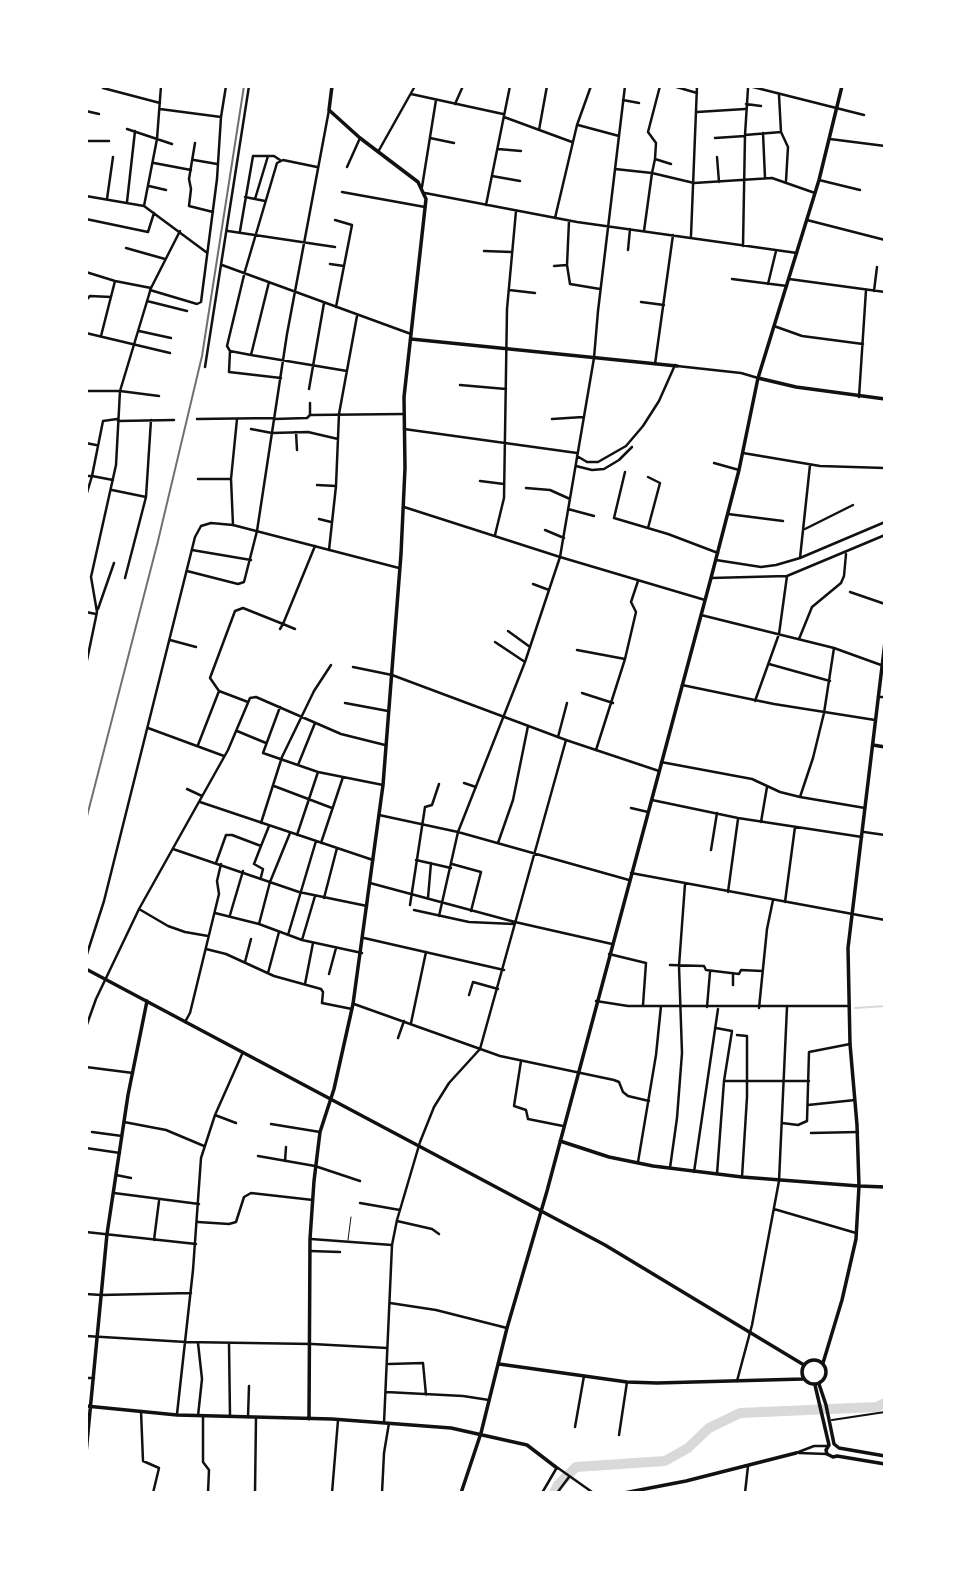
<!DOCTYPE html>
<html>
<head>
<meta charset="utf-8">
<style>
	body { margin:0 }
	#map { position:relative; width:971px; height:1579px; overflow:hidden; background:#fff; font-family:Rubik,sans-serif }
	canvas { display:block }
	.frame { position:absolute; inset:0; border:88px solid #fff; pointer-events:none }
</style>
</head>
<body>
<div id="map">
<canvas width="971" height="1579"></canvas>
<div class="frame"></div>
</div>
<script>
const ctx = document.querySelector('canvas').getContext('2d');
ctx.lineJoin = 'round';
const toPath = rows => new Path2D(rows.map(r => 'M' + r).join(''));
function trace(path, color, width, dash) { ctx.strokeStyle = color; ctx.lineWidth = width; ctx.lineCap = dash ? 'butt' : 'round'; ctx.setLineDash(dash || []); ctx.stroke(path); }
trace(toPath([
	[855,1008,885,1006]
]), '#d9d9d9', 2);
trace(toPath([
	[554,1493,558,1485,576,1467,665,1461,688,1448,709,1428,740,1413,877,1407,885,1403]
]), '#d9d9d9', 10);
trace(toPath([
	[348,1240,351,1217]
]), '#111', 1);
trace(toPath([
	[832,1420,885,1412]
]), '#111', 2);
trace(toPath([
	[673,86,697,93],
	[749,86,864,115],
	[103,88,160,103],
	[748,88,745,135,781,132],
	[411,94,503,114],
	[779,95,781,132,788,147,786,181],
	[623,100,639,103],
	[455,104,463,86],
	[746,104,761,106],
	[160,109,221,117,226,86],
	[86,111,99,114],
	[697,112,745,109],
	[504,117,572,142],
	[578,125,619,136],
	[127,129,172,144],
	[539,130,547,86],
	[763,133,765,178],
	[430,138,454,143],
	[715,138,745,136],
	[830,139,885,146],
	[86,141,109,141],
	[195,143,189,179,191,189,189,206,213,212],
	[498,149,521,151],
	[378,152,415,86],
	[717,157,719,182],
	[655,159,656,143,648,132,660,86],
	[194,160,217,164],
	[154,163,191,170],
	[347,167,360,138],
	[615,169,652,173,655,159,671,164],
	[492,176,520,181],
	[819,180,860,190],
	[149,186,166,190],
	[422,187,436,100],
	[342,192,425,207],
	[425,193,577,222,797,253],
	[86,196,144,206,206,252],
	[245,197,265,201],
	[107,199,113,157],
	[255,199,268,156],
	[127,202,135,131],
	[486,205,510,86],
	[144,206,157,139,161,86],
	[555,218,577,125,591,86],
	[86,219,148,232,154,213],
	[335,220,352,225,336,307],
	[807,220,885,240],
	[569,221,567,265,570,284,600,289],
	[228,231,335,247],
	[240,231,253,156,274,156,280,160],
	[644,231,652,173,694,183,772,178,815,193],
	[691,236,697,86],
	[743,246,745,135],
	[126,248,165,259],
	[628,250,630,229],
	[484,251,512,252],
	[330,264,344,266],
	[222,265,411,334],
	[554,266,567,265],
	[86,272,115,281,151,288],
	[732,279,787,286],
	[789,279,885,292],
	[269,282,251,355,347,371],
	[768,284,776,251],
	[150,290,197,304,201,302,217,179,221,117],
	[509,290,535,293],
	[874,291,877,267],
	[86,300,90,296,111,297],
	[147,301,187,311],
	[641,302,664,305],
	[774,326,802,336,863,344],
	[139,331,171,338],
	[86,333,170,353],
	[101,336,115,281],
	[230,351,229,372,281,378],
	[251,355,230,351,227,346,245,271,277,163,283,160,317,167],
	[655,364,673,235],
	[205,367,249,86],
	[460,385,506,389],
	[309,389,324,303],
	[86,391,120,391,159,396],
	[859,397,866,290],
	[310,403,310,415,404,414],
	[197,419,274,418],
	[274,419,307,418,310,415],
	[552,419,583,417],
	[118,421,174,420],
	[251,429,272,433],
	[404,429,577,453],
	[296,432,297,450],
	[272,433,308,432,338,439],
	[86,443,96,445],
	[743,453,820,466,885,468],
	[577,456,587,462,598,462,626,446,643,426,659,401,675,365],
	[714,463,739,470],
	[576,466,592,470,604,469,619,460,632,447],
	[625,472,614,518,668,534,718,553],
	[86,476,92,476,103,421,117,419],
	[648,477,660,483,648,528],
	[198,479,231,479],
	[480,481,504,484],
	[317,485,336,486],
	[526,488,550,490,570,499],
	[112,490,146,497,151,420],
	[86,496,92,476,113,480],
	[568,509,594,516],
	[728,514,783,521],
	[319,519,331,522],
	[233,525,231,479,237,419],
	[805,529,853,505],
	[545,530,564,538],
	[495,535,504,498,507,309,516,211],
	[192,550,251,560],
	[329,550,336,486,339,414,357,316],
	[800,558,810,465],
	[716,560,761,567,776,565,800,558,885,522],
	[187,571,238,584,244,582,257,531,287,334,329,110],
	[787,576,885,535],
	[125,578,146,497],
	[711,578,787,576,779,634,755,701],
	[533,584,549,590],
	[850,592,885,604],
	[98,609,114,563],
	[86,612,96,614],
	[701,615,834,648,824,713,813,758,800,797],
	[280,629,283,624,295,629],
	[508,631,530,647],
	[799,639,812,607,841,583,844,576,846,554],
	[170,640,196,647],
	[495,642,525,662],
	[834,648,881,665],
	[577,650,625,659],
	[769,664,830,681],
	[86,665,97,612,91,577,116,465,120,391,151,288,180,231],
	[353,667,392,675],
	[682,685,774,704,875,720],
	[582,693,613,703],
	[878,697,885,697],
	[248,702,219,691,210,678,235,611,243,608,283,624,315,546],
	[345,703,388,711],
	[280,707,263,753,318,772,383,785],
	[148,728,224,756],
	[237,731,266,743],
	[558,737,567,703],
	[198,745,219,691],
	[596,750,625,659,636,612,631,602,638,581],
	[661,762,752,779,780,792,800,797,865,808],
	[298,765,315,723],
	[464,783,476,787],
	[274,786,332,808],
	[187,789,202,796],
	[652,800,738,818,862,837],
	[200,802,373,860],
	[631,808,648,812],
	[379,815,458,832,629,880],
	[761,822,767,787],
	[261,823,282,757,314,691,331,665],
	[864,832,885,835],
	[297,835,318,772],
	[321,843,343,777],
	[498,843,513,800,528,726],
	[173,849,299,892,367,906],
	[711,850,717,813],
	[416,860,451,868],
	[216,863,226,835,232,835,261,846,269,826],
	[452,864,481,872,471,911],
	[631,873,885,920],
	[261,877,263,869,254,864,261,846],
	[370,883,515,922,612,944],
	[728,892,738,819],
	[324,898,337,848],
	[428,898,431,863],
	[785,902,795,827],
	[410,905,425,807,432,805,439,784],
	[139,909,168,926,185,932,208,936],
	[414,910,469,922,514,924],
	[215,913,259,924,302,940,362,953],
	[230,915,243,871],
	[439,916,458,832,525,662,560,557,594,358,598,311,625,86],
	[259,924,270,882,290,833],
	[288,935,316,841],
	[364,938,504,970],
	[302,940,315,896],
	[206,949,226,954,274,976,321,989,323,992,322,1003,352,1009],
	[609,954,646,963,643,1005],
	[245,962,251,939],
	[670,965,704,966,706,970,739,974,741,970,762,971],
	[268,973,279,932],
	[329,974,336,948],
	[305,984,313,943],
	[733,985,733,973],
	[469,995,473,982,498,989],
	[596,1001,628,1006,848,1006],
	[354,1004,500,1056,614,1080,619,1082,623,1092,628,1096,649,1101],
	[707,1007,710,972],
	[759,1008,767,929,773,900],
	[185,1022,190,1013,219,894,217,881,221,864],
	[411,1023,426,952],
	[86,1027,96,999,139,909,228,750,250,698,256,697,341,734,385,745],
	[716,1028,732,1031,724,1081,717,1174],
	[737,1035,747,1036,747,1097,742,1177],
	[398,1038,404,1021],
	[521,1061,514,1106,526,1110,528,1119,563,1126],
	[86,1067,133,1073],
	[724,1081,809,1081],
	[808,1105,855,1100],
	[215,1115,236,1123],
	[124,1122,166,1130,204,1146],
	[782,1123,798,1125,807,1121,809,1052,850,1044],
	[271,1124,320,1132],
	[92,1132,122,1136],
	[811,1133,858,1132],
	[86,1148,120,1153],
	[258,1156,315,1166,360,1181],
	[285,1161,286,1147],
	[638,1162,656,1055,661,1006],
	[670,1168,677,1118,682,1053,679,966,685,884],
	[86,1171,86,1166],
	[694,1172,718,1009],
	[116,1175,131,1178],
	[114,1193,199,1204],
	[360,1203,400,1210],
	[774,1209,856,1233],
	[397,1221,432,1229,439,1234],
	[198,1222,229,1224,236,1222,244,1197,251,1193,313,1200],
	[86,1232,196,1244],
	[311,1239,392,1245],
	[154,1240,159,1201],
	[310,1251,340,1252],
	[86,1294,101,1295],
	[101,1295,191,1293],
	[86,1336,186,1342,312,1344,387,1348],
	[229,1343,230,1416],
	[389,1364,423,1363,426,1395],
	[86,1378,94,1378],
	[737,1381,752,1325,779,1181,787,1007],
	[386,1392,463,1396,489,1400],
	[141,1411,143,1461,159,1468,153,1493],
	[177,1414,193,1270,201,1158,215,1115,243,1052],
	[198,1416,202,1379,198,1343],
	[203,1416,203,1462,209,1470,208,1493],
	[248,1417,249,1386],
	[384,1423,392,1245,397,1220,420,1142,434,1107,449,1083,480,1049,566,740],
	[575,1427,584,1376],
	[619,1435,627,1382],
	[255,1493,256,1417],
	[332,1493,338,1420],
	[382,1493,384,1453,389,1423],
	[542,1493,556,1469],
	[557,1493,569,1477]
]), '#111', 2.5);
trace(toPath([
	[677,366,741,373,758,378],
	[404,507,560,557,705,600],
	[392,675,566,740,659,771],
	[86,957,104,901,195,537,201,526,211,523,233,525,399,568],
	[390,1303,436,1310,507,1328],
	[796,1453,814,1446,828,1446],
	[799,1453,827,1454],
	[558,1468,592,1492],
	[745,1493,748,1466]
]), '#111', 2.5);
trace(toPath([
	[411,339,677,366],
	[873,745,885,747],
	[86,969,605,1245,804,1365],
	[560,1141,609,1157,653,1166,742,1177,859,1186,856,1239,842,1300,823,1363],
	'802 1372a12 12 0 1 1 24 0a12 12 0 1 1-24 0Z',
	[499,1364,627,1382,657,1383,803,1379],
	[819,1384,826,1405,834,1444,839,1448,885,1456],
	[815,1385,829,1445,826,1450,827,1454,833,1457,837,1456,885,1464],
	[86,1406,177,1415,332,1419,451,1428,527,1445,557,1468],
	[309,1419,310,1239,314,1181,320,1132,334,1089,353,1004,383,785,401,554,405,468,404,397,426,199,418,182,360,138,329,110,332,86],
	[86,1453,107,1234,128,1095,147,1001],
	[461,1493,481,1433,507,1328,547,1191,711,578,739,470,758,378],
	[592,1493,597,1493],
	[624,1493,686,1481,796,1453]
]), '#111', 3.5);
trace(toPath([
	[842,86,819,180,758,378,796,387,885,399],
	[885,642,848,948,850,1044,857,1125,859,1186,885,1187]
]), '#111', 3.5);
trace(toPath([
	[86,820,158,541,202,356,244,86]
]), '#707070', 2);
</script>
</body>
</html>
